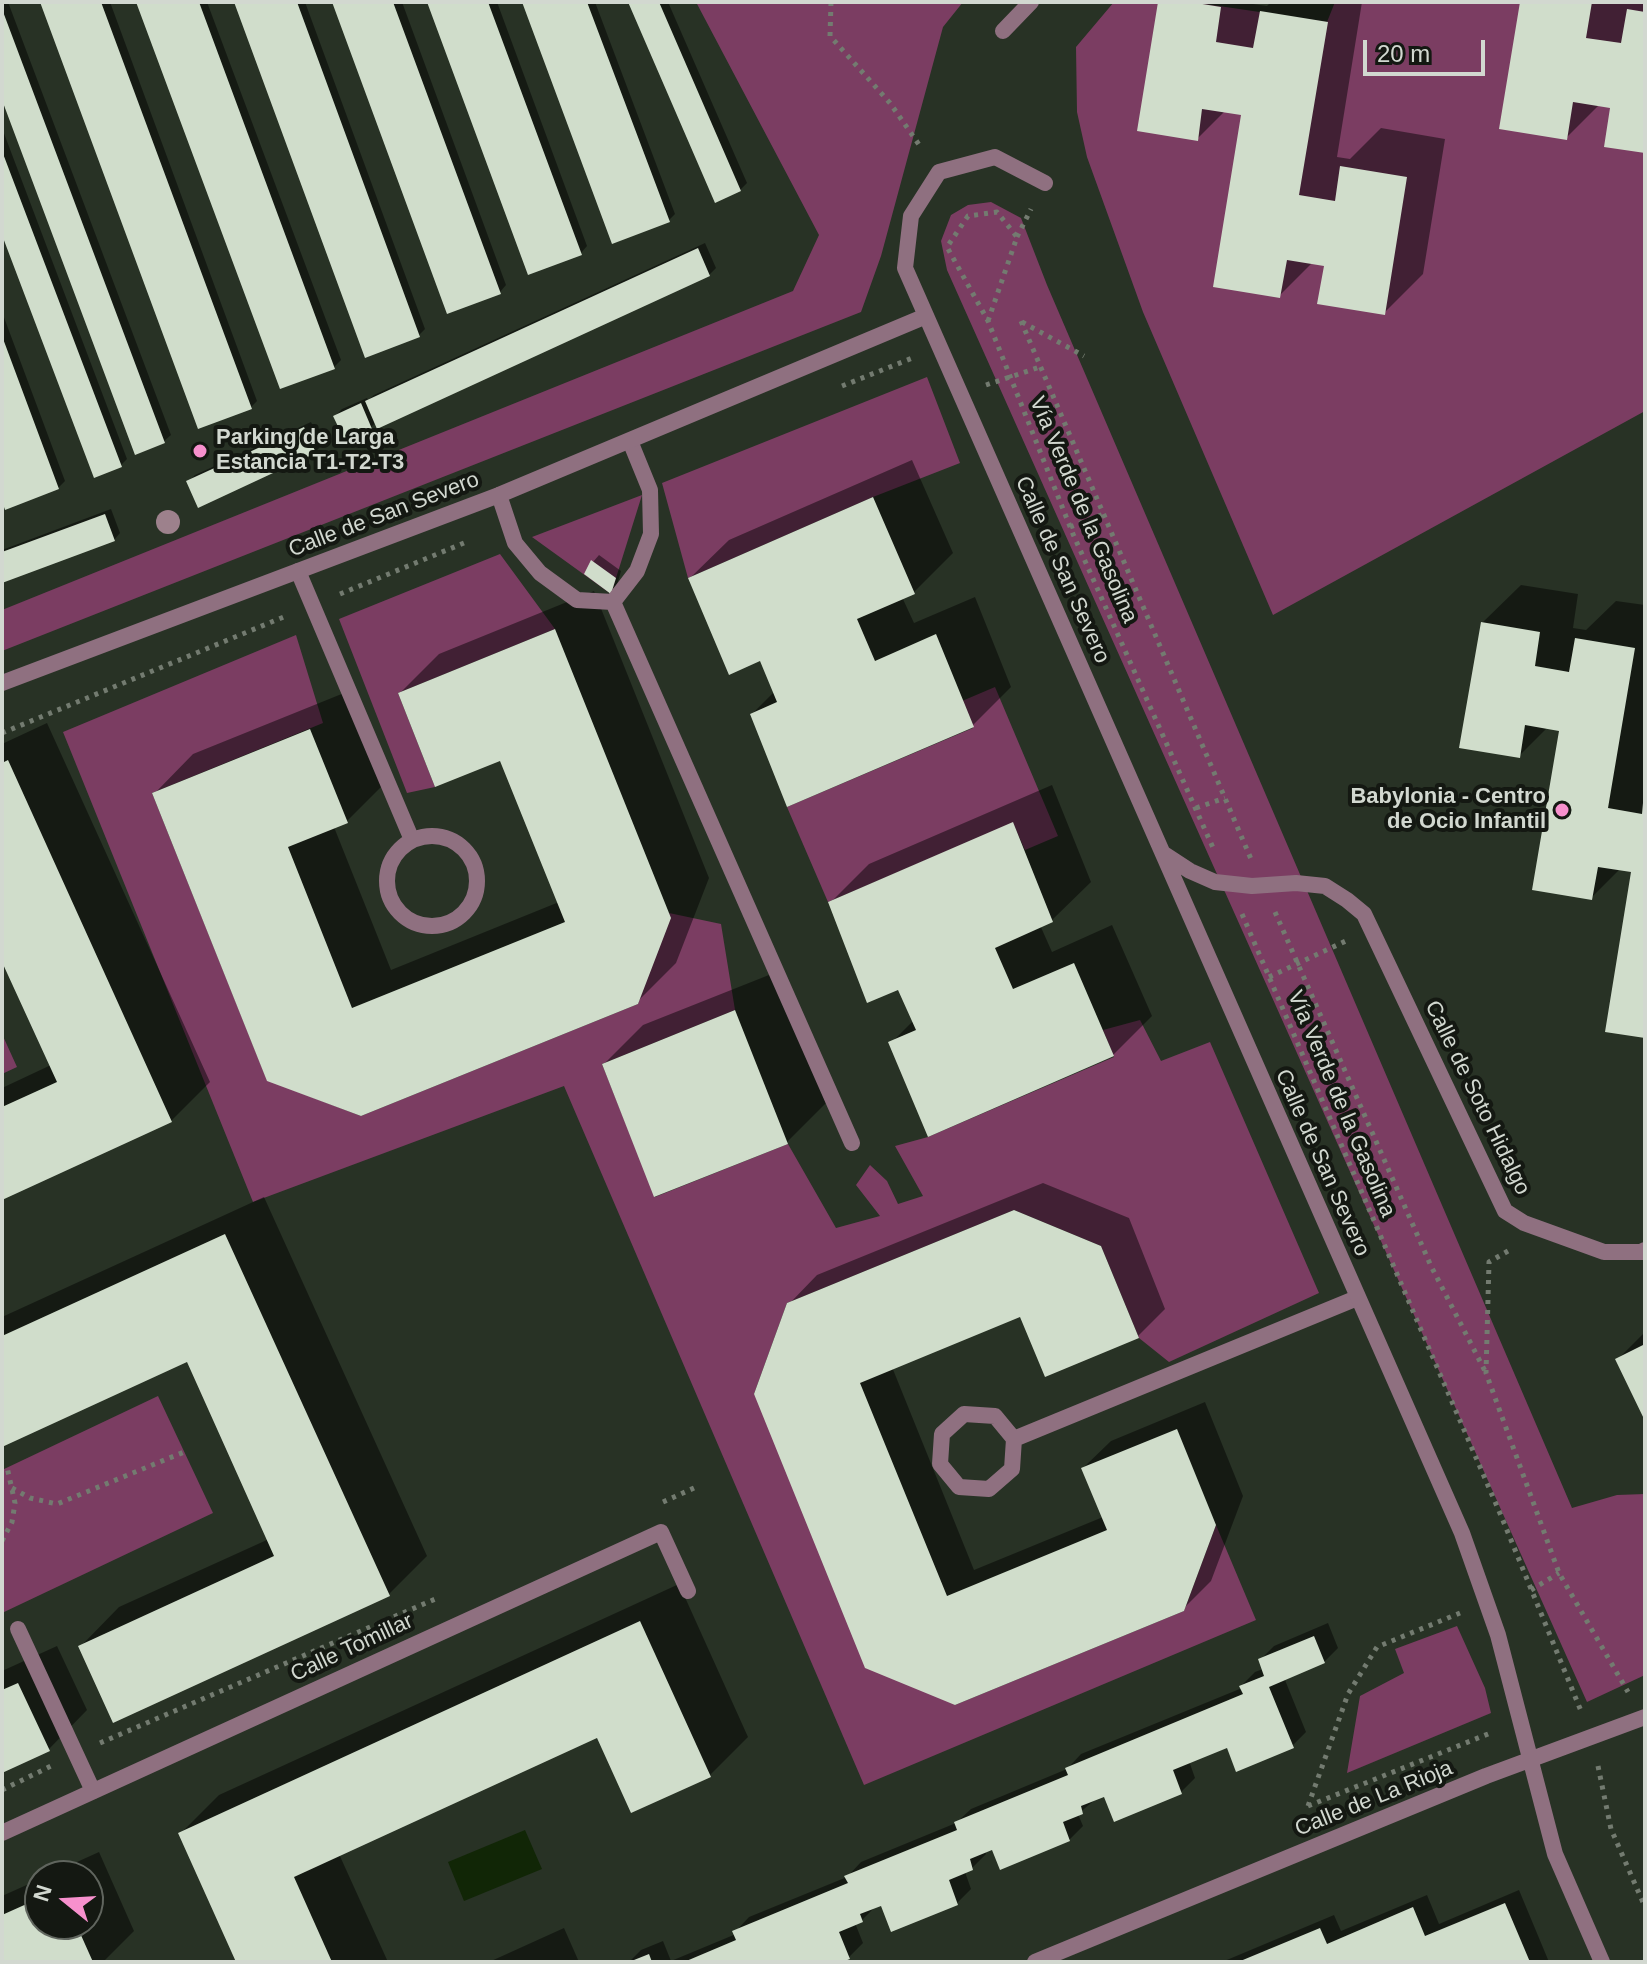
<!DOCTYPE html>
<html>
<head>
<meta charset="utf-8">
<style>
	body { margin:0 }
	#map { position:relative; width:1647px; height:1964px; overflow:hidden; background:#283225; font-family:Helvetica,sans-serif }
	canvas { display:block }
	.frame { position:absolute; inset:0; border:4px solid #d2d8d0; pointer-events:none }
	.north { position:absolute; left:24px; top:1860px; width:80px; height:80px; box-sizing:border-box; background:#141812; border:2px solid #60655e; border-radius:50%; rotate:288deg; font-size:22px; font-weight:700; line-height:32px; text-align:center; color:#d2d8d0 }
	.north::after { content:''; display:block; margin:auto; width:28px; height:36px; background:#f790cd; clip-path:polygon(50% 0,100% 100%,50% 72%,0 100%) }
	.scale { position:absolute; left:1363px; top:40px; width:122px; height:36px; box-sizing:border-box; border:4px solid #d2d8d0; border-top:0; padding-left:10px; font-size:24px; line-height:28px; white-space:nowrap; color:#d2d8d0; -webkit-text-stroke:6px #141812; paint-order:stroke }
</style>
</head>
<body>
<div id="map">
<canvas width="1647" height="1964"></canvas>
<div class="frame"></div>
<div class="north">N</div>
<div class="scale">20 m</div>
</div>
<script>
const ctx = document.querySelector('canvas').getContext('2d');
ctx.lineJoin = 'round';
function paint(path, color) { ctx.fillStyle = color; ctx.fill(path, 'evenodd'); }
const toPath = rows => new Path2D(rows.map(r => 'M' + r).join(''));
function trace(path, color, width, dash) { ctx.strokeStyle = color; ctx.lineWidth = width; ctx.lineCap = dash ? 'butt' : 'round'; ctx.setLineDash(dash || []); ctx.stroke(path); }
function drawText(font, color, halo, rows, align = 'center') {
  ctx.font = font + ' Helvetica,sans-serif'; ctx.lineWidth = 8; ctx.setLineDash([]); ctx.textBaseline = 'middle'; ctx.strokeStyle = halo; ctx.fillStyle = color; for (const [text, x, y, turn = 0] of rows) {
    ctx.save(); ctx.translate(x, y); ctx.rotate((+turn || 0) * Math.PI / 180); ctx.textAlign = isNaN(turn) ? turn : align; if (halo) ctx.strokeText(text, 0, 0); ctx.fillText(text, 0, 0); ctx.restore();
  }
}
paint(toPath([
	[696,2,963,2,943,27,881,256,861,312,2,651,2,610,793,291,819,235],
	[1114,2,1192,2,1327,22,1335,2,1645,2,1645,411,1273,615,1143,312,1087,157,1077,112,1076,47],
	[991,202,1021,218,1047,285,1572,1508,1617,1495,1645,1494,1645,1675,1587,1702,947,270,941,241,951,215,968,205],
	[927,377,960,463,873,497,688,578,662,483],
	[642,495,611,594,532,537],
	[500,554,555,629,398,693,435,787,407,793,339,619],
	[296,635,323,723,152,793,267,1080,361,1116,638,1004,669,913,721,924,735,1010,602,1064,655,1197,788,1144,836,1228,880,1216,856,1185,870,1165,887,1181,898,1204,923,1196,895,1146,928,1137,1114,1057,1103,1030,1140,1020,1161,1061,1210,1042,1319,1293,1169,1362,1139,1338,1101,1246,1014,1210,787,1303,754,1394,955,1705,1184,1611,1216,1525,1256,1620,864,1785,564,1086,253,1202,63,732],
	[995,687,1058,836,1025,850,1013,823,828,902,787,807,973,728,962,701],
	[2,1034,17,1067,2,1074],
	[158,1396,213,1513,2,1613,2,1470],
	[1457,1626,1485,1688,1491,1713,1347,1773,1360,1696,1404,1673,1395,1649]
]), '#7b3d62');
paint(toPath([
	[525,1830,542,1869,464,1901,448,1862]
]), '#112606');
paint(toPath([
	[6,2,8,2,171,435,164,441,136,452,2,94,2,4],
	[42,2,110,2,257,401,251,407],
	[139,2,207,2,341,360,334,367],
	[236,2,305,2,425,329,419,335],
	[334,2,402,2,506,285,500,292],
	[429,2,497,2,587,246,581,253],
	[525,2,595,2,675,214,669,220],
	[630,2,668,2,747,183,740,190],
	[1160,2,1254,2,1253,4,1267,6,1271,2,1362,2,1337,157,1350,159,1381,128,1445,139,1423,274,1384,313,1326,264,1313,262,1280,295,1244,114,1225,111,1197,139],
	[1523,2,1645,2,1645,151,1612,106,1600,104,1566,138],
	[2,128,127,459,121,465,2,229],
	[705,243,716,268,709,275,376,422,371,427,335,416,342,409,367,398,368,400,374,395],
	[2,312,65,481,58,488,2,495],
	[311,422,322,445,315,452,188,482,195,475],
	[912,460,953,553,914,592,902,597,914,623,975,597,1011,687,972,726,752,714,775,691,761,659,690,578,729,540],
	[111,509,120,533,114,540,2,581,2,550],
	[599,555,621,571,617,585,610,591,593,562],
	[1521,585,1578,594,1573,628,1586,630,1616,601,1645,605,1645,1036,1633,871,1620,869,1591,898,1561,729,1548,727,1519,756,1482,623],
	[594,591,709,878,676,963,637,1002,361,1114,155,793,193,754,349,691,386,782,347,821,334,827,391,970,559,902,501,758,400,693,439,654],
	[47,723,210,1082,171,1121,2,1198,2,1088,51,1065,2,957,2,744],
	[1052,785,1091,882,1052,920,1040,925,1052,952,1112,925,1152,1016,1113,1055,891,1043,914,1020,899,987,830,903,869,864],
	[774,973,826,1103,787,1142,604,1064,643,1025],
	[1043,1183,1129,1218,1165,1309,1138,1336,1021,1315,892,1367,974,1570,1103,1517,1083,1468,1111,1441,1205,1402,1243,1496,1211,1581,1183,1609,955,1703,789,1304,817,1275],
	[264,1197,427,1556,389,1594,81,1646,119,1607,269,1539,188,1360,2,1445,2,1317],
	[1645,1332,1645,1416,1618,1359],
	[679,1584,748,1737,710,1775,598,1735,339,1854,388,1962,239,1962,180,1834,219,1795],
	[1328,1623,1338,1648,1324,1662,1285,1680,1306,1732,1292,1746,1228,1746,1189,1761,1195,1778,1181,1792,1105,1794,1097,1798,1078,1814,1083,1826,1069,1840,993,1848,985,1851,986,1854,972,1868,965,1872,971,1889,957,1903,882,1903,876,1906,862,1920,855,1923,863,1943,849,1957,837,1962,629,1962,641,1950,663,1941,671,1961,736,1934,735,1932,749,1917,847,1877,861,1862,956,1823,971,1809,1067,1769,1081,1754,1242,1688,1241,1686,1255,1672,1263,1669,1260,1660,1274,1646],
	[57,1646,87,1710,49,1749,2,1771,2,1671],
	[99,1852,134,1931,103,1962,2,1962,2,1896,40,1879,40,1924,88,1924,88,1876,46,1876],
	[1519,1890,1549,1962,1222,1962,1334,1915,1341,1931,1427,1895,1439,1924],
	[564,1928,579,1962,489,1962]
]), '#0007');
paint(toPath([
	[40,2,101,2,252,409,198,429],
	[136,2,199,2,335,369,280,389],
	[234,2,297,2,420,337,365,358],
	[332,2,393,2,501,294,447,314],
	[427,2,488,2,582,255,528,275],
	[522,2,587,2,670,222,612,244],
	[628,2,659,2,741,191,715,203],
	[1158,2,1190,2,1221,7,1216,42,1253,48,1260,11,1328,22,1299,195,1335,201,1340,166,1407,177,1385,315,1317,304,1324,266,1287,260,1280,298,1213,287,1241,115,1202,109,1198,141,1137,131],
	[1520,2,1592,2,1586,38,1621,43,1627,9,1645,12,1645,153,1604,147,1610,108,1573,102,1567,140,1499,129],
	[2,9,165,443,135,455,2,100],
	[2,151,122,467,94,478,2,235],
	[698,248,710,276,377,429,365,401],
	[2,336,59,489,5,510,2,501],
	[361,403,372,429,345,441,333,416],
	[304,427,316,453,198,508,186,481],
	[873,497,915,594,857,619,875,661,936,634,974,727,787,807,750,714,777,702,760,661,729,675,688,578],
	[105,514,115,541,2,583,2,552],
	[591,560,616,578,611,594,584,574],
	[1481,622,1540,632,1535,666,1569,672,1575,638,1635,648,1608,808,1642,814,1643,803,1645,803,1645,1038,1605,1032,1631,872,1598,867,1592,900,1532,890,1559,731,1525,725,1520,758,1459,748],
	[555,629,671,918,638,1004,361,1116,267,1081,152,793,310,729,348,823,288,847,352,1008,565,922,500,761,435,787,398,693],
	[8,760,172,1122,2,1200,2,1107,57,1082,2,962,2,763],
	[1013,822,1053,922,995,948,1013,989,1074,963,1114,1056,928,1137,888,1042,916,1030,898,990,867,1003,828,902],
	[735,1010,788,1144,654,1197,602,1064],
	[1014,1210,1101,1246,1139,1338,1045,1377,1020,1317,860,1383,947,1596,1107,1530,1081,1468,1177,1429,1216,1525,1184,1611,955,1705,865,1668,754,1394,787,1303],
	[225,1234,390,1596,113,1723,78,1646,274,1556,187,1362,2,1447,2,1336],
	[1645,1344,1645,1421,1615,1359],
	[640,1621,711,1777,631,1813,597,1738,294,1877,332,1962,236,1962,178,1833],
	[1314,1636,1325,1663,1269,1687,1294,1748,1236,1772,1227,1748,1173,1770,1182,1794,1114,1822,1104,1797,1081,1806,1083,1814,1063,1822,1070,1841,1000,1870,992,1850,970,1859,973,1870,949,1880,958,1905,891,1932,881,1906,860,1914,863,1922,839,1932,850,1959,842,1962,684,1962,736,1940,732,1931,848,1883,844,1876,957,1830,954,1822,1068,1775,1065,1768,1243,1694,1239,1686,1264,1676,1258,1659],
	[18,1683,50,1751,2,1773,2,1690],
	[40,1898,40,1924,76,1924,93,1962,2,1962,2,1915],
	[1505,1903,1530,1962,1238,1962,1320,1928,1327,1944,1413,1907,1425,1936],
	[649,1954,652,1962,629,1962]
]), '#d0ddcb');
trace(toPath([
	[831,2,830,36,890,103,922,149],
	[1017,237,1031,209],
	[988,321,1017,237,997,212,968,216,947,247,988,321,1073,534,1214,850],
	[1021,321,1251,859],
	[1022,322,1084,356],
	[986,385,1040,367],
	[842,386,915,357],
	[1070,527,1104,514],
	[340,594,464,543],
	[2,733,286,616],
	[1196,808,1225,798],
	[1275,912,1431,1266,1486,1373],
	[1242,914,1502,1518,1581,1711],
	[1269,977,1348,940],
	[1508,1251,1489,1262,1486,1373,1559,1573,1628,1692],
	[12,1488,30,1498,57,1504,184,1452],
	[663,1502,694,1488],
	[2,1541,12,1522,15,1503,7,1467],
	[1531,1590,1559,1573],
	[100,1743,440,1597],
	[1598,1766,1611,1829,1645,1907],
	[2,1790,51,1766],
	[1308,1806,1493,1732],
	[1308,1806,1348,1694,1377,1647,1460,1613]
]), '#737b70', 5, [4, 6]);
trace(toPath([
	[499,495,515,543,540,573,577,600,613,602,637,571,651,534,650,490,630,441],
	[298,571,412,840],
	[613,602,852,1143],
	'387 881a45 45 0 1 1 90 0a45 45 0 1 1-90 0Z',
	[964,1414,995,1416,1014,1439,1012,1469,989,1489,959,1487,940,1464,942,1434,964,1414],
	[1014,1439,1357,1298],
	[18,1629,93,1791]
]), '#8f7080', 16);
trace(toPath([
	[1003,31,1031,2],
	[1045,183,995,157,939,172,911,216,905,268,1462,1533,1498,1635,1555,1854,1602,1962],
	[2,683,499,495,926,316],
	[1164,854,1190,871,1215,882,1252,886,1296,883,1325,886,1347,900,1364,914,1505,1211,1524,1223,1604,1252,1641,1252,1645,1250],
	[2,1833,661,1532,688,1591],
	[1035,1962,1486,1776,1645,1717]
]), '#8f7080', 16);
ctx.fillStyle = '#9d818c';
for (const [x, y] of [
	[168,522]
]) { ctx.beginPath(); ctx.arc(x, y, 12, 0, 2 * Math.PI); ctx.fill(); }
for (const [x, y, r, color] of [
	[200,451,8,"#f790cd"],
	[1562,810,8,"#f790cd"]
]) { const dot = new Path2D(); dot.arc(x, y, r, 0, 2 * Math.PI); ctx.fillStyle = color; ctx.fill(dot); trace(dot, '#141812', 3); }
drawText('bold 22px', '#d2d8d0', '#141812', [
	["Parking de Larga",216,438],
	["Estancia T1-T2-T3",216,463],
	["Babylonia - Centro",1546,797,"right"],
	["de Ocio Infantil",1546,822,"right"]
], 'left');
drawText('22px', '#d2d8d0', '#141812', [
	["Vía Verde de la Gasolina",1083,510,67],
	["Calle de San Severo",384,515,-21],
	["Calle de San Severo",1062,570,66],
	["Calle de Soto Hidalgo",1477,1098,64],
	["Vía Verde de la Gasolina",1341,1104,67],
	["Calle de San Severo",1322,1163,66],
	["Calle Tomillar",352,1648,-25],
	["Calle de La Rioja",1374,1799,-22]
]);
</script>
</body>
</html>
